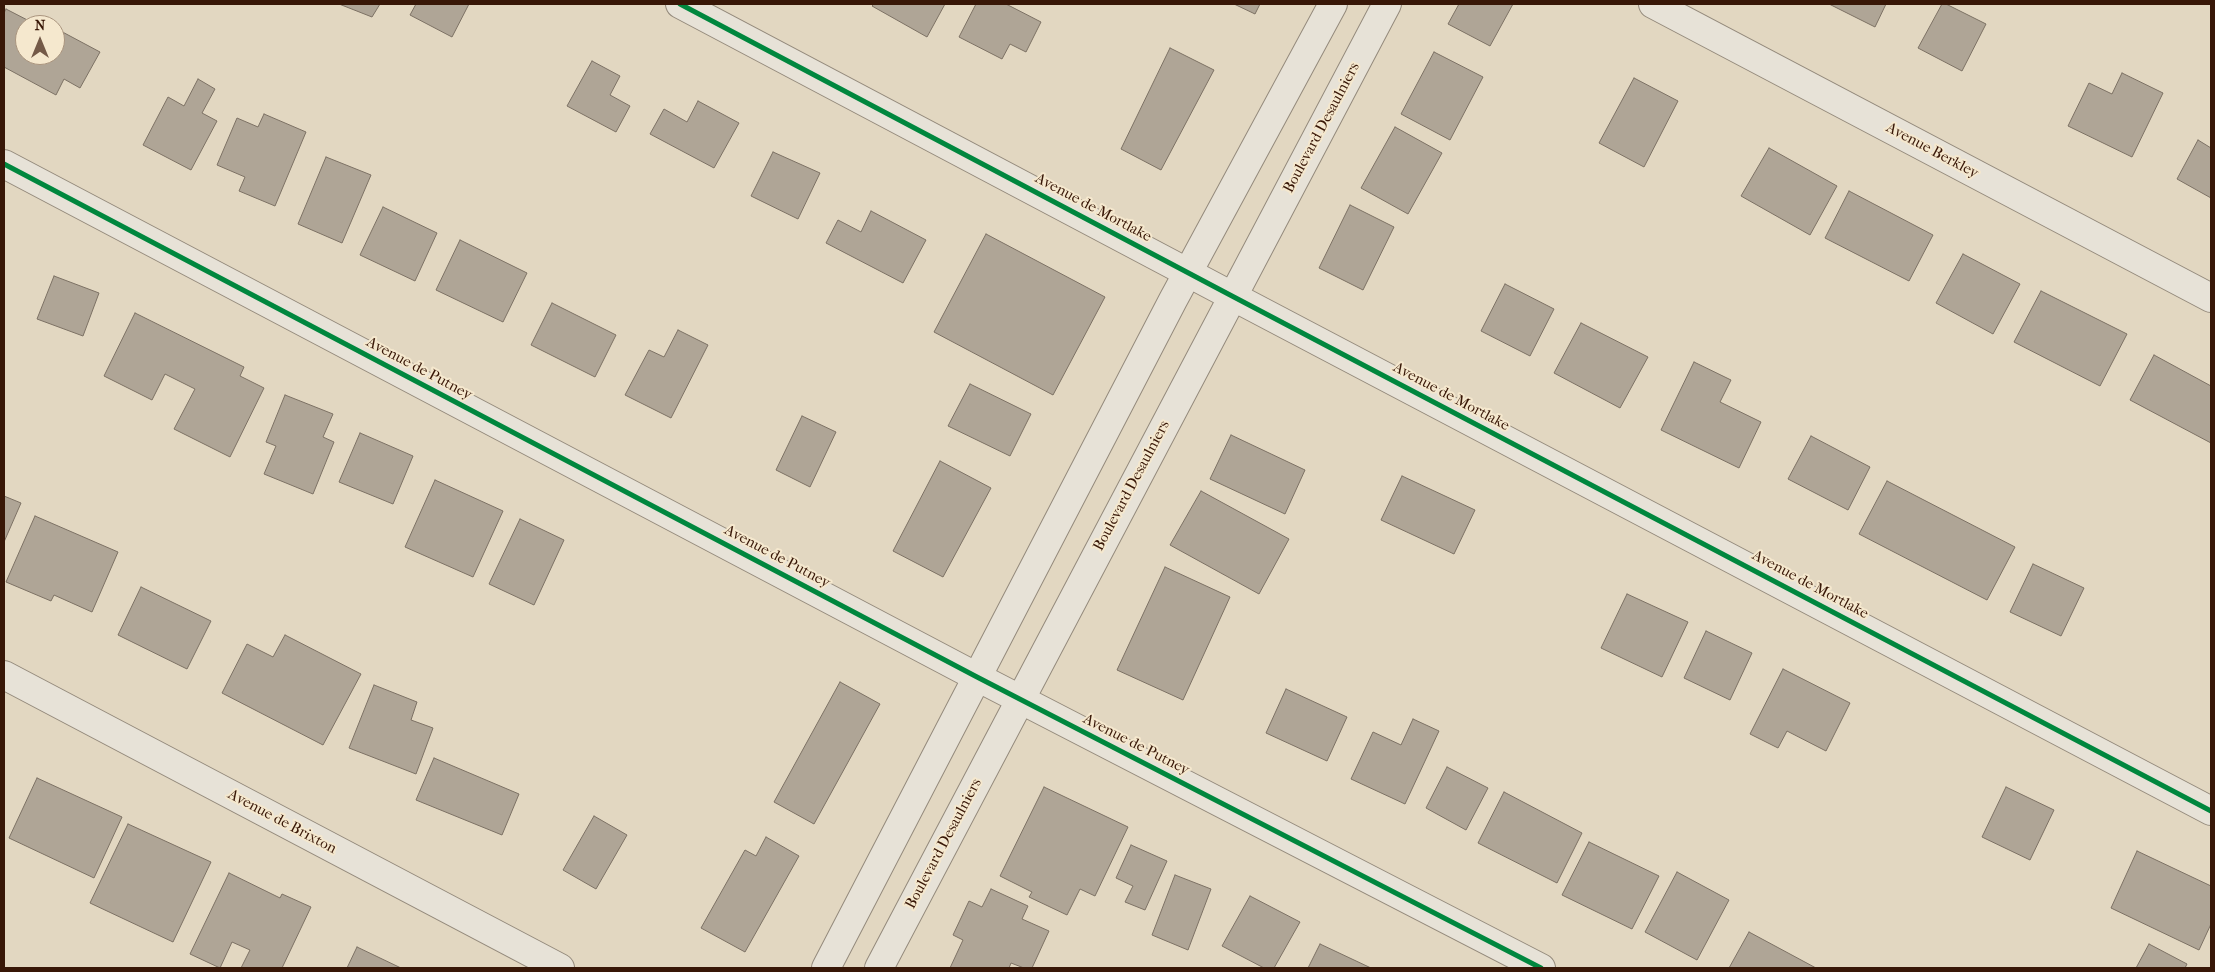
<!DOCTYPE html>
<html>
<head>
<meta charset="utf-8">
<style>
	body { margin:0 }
	#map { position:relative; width:2215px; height:972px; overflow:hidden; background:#e2d7c1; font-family:"IM FELL French Canon",serif }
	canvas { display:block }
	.frame { position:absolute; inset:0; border:5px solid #381707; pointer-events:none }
	.north { position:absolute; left:15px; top:15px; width:50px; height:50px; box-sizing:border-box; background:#f5e8ce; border:1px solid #a9947e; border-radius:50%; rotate:0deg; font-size:14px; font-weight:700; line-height:20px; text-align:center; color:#381707 }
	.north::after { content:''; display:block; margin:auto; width:18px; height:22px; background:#745a48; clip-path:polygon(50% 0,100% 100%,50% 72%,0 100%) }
</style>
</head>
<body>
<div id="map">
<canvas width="2215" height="972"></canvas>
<div class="frame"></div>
<div class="north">N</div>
</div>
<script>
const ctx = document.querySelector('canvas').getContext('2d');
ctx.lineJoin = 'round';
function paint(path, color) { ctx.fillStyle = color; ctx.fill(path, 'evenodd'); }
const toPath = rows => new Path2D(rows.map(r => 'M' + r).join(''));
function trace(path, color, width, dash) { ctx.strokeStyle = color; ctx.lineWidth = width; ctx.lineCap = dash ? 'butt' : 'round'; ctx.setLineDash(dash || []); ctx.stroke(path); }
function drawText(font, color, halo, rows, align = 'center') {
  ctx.font = font + ' "IM FELL French Canon",serif'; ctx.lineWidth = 4; ctx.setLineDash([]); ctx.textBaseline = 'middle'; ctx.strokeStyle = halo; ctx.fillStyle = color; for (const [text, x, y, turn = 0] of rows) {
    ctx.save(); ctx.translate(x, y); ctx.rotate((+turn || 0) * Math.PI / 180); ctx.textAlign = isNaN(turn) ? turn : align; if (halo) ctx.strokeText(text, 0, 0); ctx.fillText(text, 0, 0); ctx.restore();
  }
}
const building = toPath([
	[339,4,380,4,372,17,339,4],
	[416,4,469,4,452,37,410,15,416,4],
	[874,4,945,4,927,37,872,6,874,4],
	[976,4,1006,4,1041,22,1026,52,1010,44,1002,59,959,37,976,4],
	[1234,4,1260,4,1255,14,1234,4],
	[1459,4,1513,4,1490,46,1448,24,1459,4],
	[1829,4,1886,4,1875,27,1829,4],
	[1942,4,1946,4,1986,24,1962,71,1918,48,1942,4],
	[6,9,37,25,25,25,25,55,55,55,55,28,100,52,80,88,64,79,56,95,4,67,4,13,6,9],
	[1170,48,1214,70,1161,170,1121,149,1170,48],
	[1434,52,1483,77,1450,140,1401,114,1434,52],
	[592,61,620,76,610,95,630,106,616,132,567,106,592,61],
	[2122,73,2163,93,2132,157,2068,126,2089,83,2112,94,2122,73],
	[1634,78,1678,101,1644,167,1599,143,1634,78],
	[198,79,215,89,202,113,217,121,191,170,143,145,168,97,184,106,198,79],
	[698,101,739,123,714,168,650,134,664,109,687,122,698,101],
	[264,114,306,132,275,206,239,191,245,177,217,165,237,118,258,127,264,114],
	[1395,127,1442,153,1408,214,1361,188,1395,127],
	[2198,140,2211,148,2211,198,2177,179,2198,140],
	[1769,148,1837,186,1810,235,1741,196,1769,148],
	[773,152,820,173,798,219,751,196,773,152],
	[326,157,371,175,342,243,298,224,326,157],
	[1849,191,1933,235,1909,281,1825,238,1849,191],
	[1350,205,1394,227,1363,290,1319,268,1350,205],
	[383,207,437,233,415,281,360,255,383,207],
	[871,211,926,240,903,283,826,243,838,220,861,232,871,211],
	[986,234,1105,297,1053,395,934,332,986,234],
	[460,240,527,273,503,322,436,290,460,240],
	[1963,254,2020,284,1993,334,1936,303,1963,254],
	[54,276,99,293,83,336,37,319,54,276],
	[1505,284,1554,309,1530,356,1481,331,1505,284],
	[2041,291,2127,334,2100,386,2014,342,2041,291],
	[552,303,616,335,595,377,531,345,552,303],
	[135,313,244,367,240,376,264,388,230,457,174,429,195,389,165,374,152,400,104,376,135,313],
	[1581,323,1648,357,1620,408,1554,373,1581,323],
	[678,330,708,345,671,418,625,395,649,350,664,357,678,330],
	[2154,355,2211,386,2211,443,2130,400,2154,355],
	[1694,362,1731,380,1720,402,1761,422,1739,468,1661,430,1694,362],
	[970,384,1031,414,1010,456,948,426,970,384],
	[285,395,333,414,323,437,334,442,313,494,264,474,276,446,266,442,285,395],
	[802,416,836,432,810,487,776,470,802,416],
	[360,433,413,456,393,504,339,482,360,433],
	[1231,435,1305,470,1285,514,1210,479,1231,435],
	[1811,436,1870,467,1848,510,1788,479,1811,436],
	[940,461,991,488,943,577,893,551,940,461],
	[1402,476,1475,510,1454,554,1381,520,1402,476],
	[435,480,503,511,473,577,405,547,435,480],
	[1887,481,2015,547,1987,600,1859,534,1887,481],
	[1201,491,1289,539,1259,594,1170,545,1201,491],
	[4,496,21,503,4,542,4,496],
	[35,516,118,552,92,612,54,595,51,601,6,582,35,516],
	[520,519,564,540,534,605,489,584,520,519],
	[2033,564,2084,588,2061,636,2010,612,2033,564],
	[1165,567,1230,597,1183,700,1117,670,1165,567],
	[141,587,211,621,187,669,118,635,141,587],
	[1627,594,1688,622,1662,677,1601,648,1627,594],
	[1706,631,1752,653,1730,700,1684,678,1706,631],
	[285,635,361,674,323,745,222,693,247,644,273,657,285,635],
	[1783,669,1850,703,1826,751,1787,731,1778,748,1750,734,1783,669],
	[840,682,880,704,814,824,774,802,840,682],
	[374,685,417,702,411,720,433,728,416,774,349,748,374,685],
	[1286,689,1347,717,1327,761,1266,733,1286,689],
	[1413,719,1439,731,1405,804,1351,779,1373,732,1401,745,1413,719],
	[434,758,519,794,502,835,416,800,434,758],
	[1447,767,1488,788,1466,830,1426,808,1447,767],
	[37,778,122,817,94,878,9,838,37,778],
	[1044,787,1128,827,1095,896,1080,889,1067,915,1029,897,1032,892,1000,876,1044,787],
	[2006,787,2054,810,2030,860,1982,837,2006,787],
	[1504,792,1582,833,1557,883,1478,843,1504,792],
	[594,816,627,835,596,889,563,870,594,816],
	[128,824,211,862,173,942,90,903,128,824],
	[766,837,799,856,745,952,701,928,745,850,756,856,766,837],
	[1589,842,1659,876,1632,929,1562,895,1589,842],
	[1131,845,1167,861,1145,910,1125,902,1133,886,1116,878,1131,845],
	[2137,851,2211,886,2211,924,2199,950,2111,908,2137,851],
	[1677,872,1729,900,1697,960,1645,932,1677,872],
	[229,873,280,898,282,894,311,907,282,968,241,968,250,950,232,942,220,968,190,954,229,873],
	[1175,875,1211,889,1188,950,1152,935,1175,875],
	[991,889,1028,906,1022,919,1049,931,1032,968,1024,968,1011,963,1009,968,950,968,963,940,953,935,969,901,982,907,991,889],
	[1250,896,1300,922,1274,968,1264,968,1222,946,1250,896],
	[1749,932,1816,968,1729,968,1749,932],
	[1320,944,1371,968,1308,968,1320,944],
	[2149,944,2187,964,2185,968,2136,968,2149,944],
	[357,947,401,968,347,968,357,947]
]);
paint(building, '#afa596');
trace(building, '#7c7164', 1);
const minor = toPath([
	[680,4,1232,296,2211,811],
	[1653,4,2211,298],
	[4,164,977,677,1541,968],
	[4,675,560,968]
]);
const tertiary = toPath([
	[826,968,1173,300,1333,4],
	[879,968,1387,4]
]);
trace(minor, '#948a7c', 30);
trace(tertiary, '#948a7c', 30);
trace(minor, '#e7e2d7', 28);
trace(tertiary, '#e7e2d7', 28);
trace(toPath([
	[680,4,1232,296,2211,811],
	[4,164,977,677,1541,968]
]), '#00873e', 5);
drawText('15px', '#381707', '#f5e8ce', [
	["Boulevard Desaulniers",1322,128,-62],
	["Avenue Berkley",1932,151,28],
	["Avenue de Mortlake",1093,208,28],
	["Avenue de Putney",419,369,28],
	["Avenue de Mortlake",1451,397,28],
	["Boulevard Desaulniers",1132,486,-62],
	["Avenue de Putney",777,557,28],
	["Avenue de Mortlake",1810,585,28],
	["Avenue de Putney",1136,745,27],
	["Avenue de Brixton",282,822,28],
	["Boulevard Desaulniers",944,844,-62]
]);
</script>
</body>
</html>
